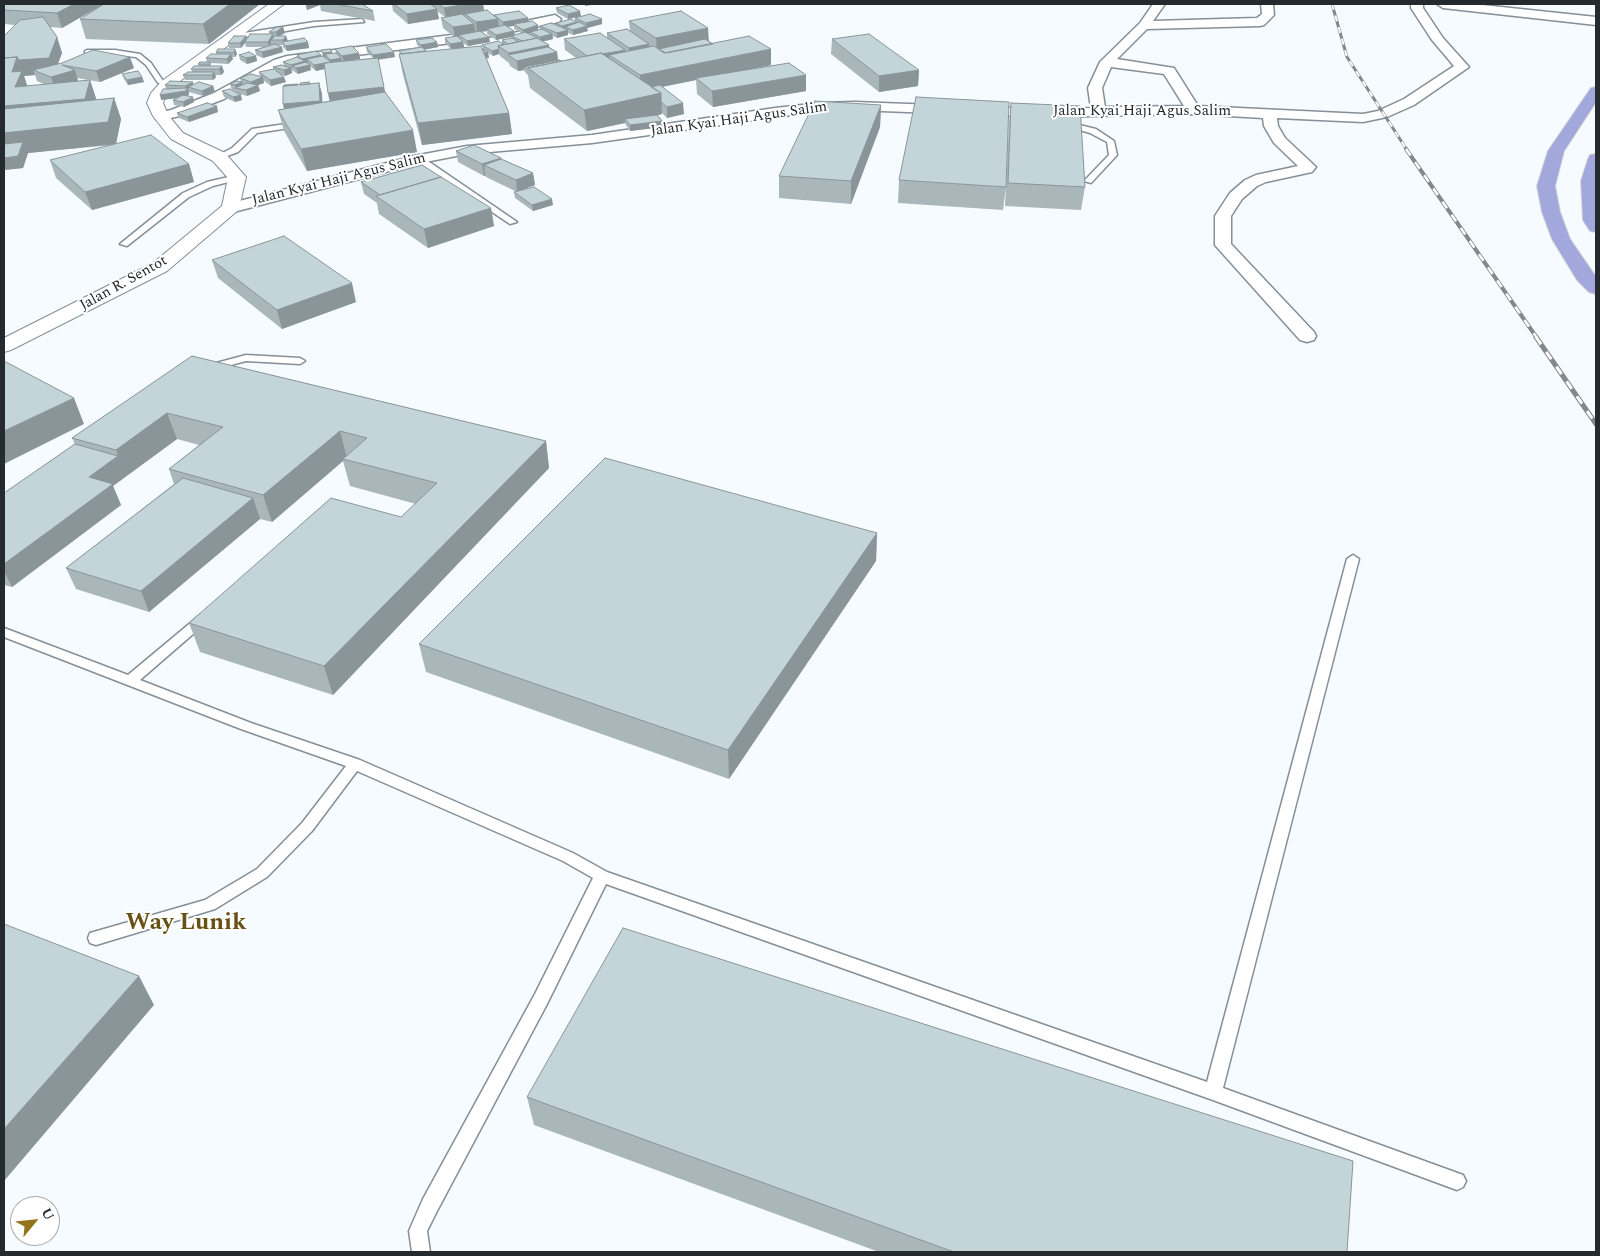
<!DOCTYPE html>
<html>
<head>
<meta charset="utf-8">
<style>
	body { margin:0 }
	#map { position:relative; width:1600px; height:1256px; overflow:hidden; background:#f6fbff; font-family:Spectral,serif }
	canvas { display:block }
	.frame { position:absolute; inset:0; border:5px solid #252a2e; pointer-events:none }
	.north { position:absolute; left:10px; top:1196px; width:50px; height:50px; box-sizing:border-box; background:#fff; border:1px solid #a8aaab; border-radius:50%; rotate:62deg; font-size:14px; font-weight:700; line-height:20px; text-align:center; color:#252a2e }
	.north::after { content:''; display:block; margin:auto; width:18px; height:22px; background:#94731a; clip-path:polygon(50% 0,100% 100%,50% 72%,0 100%) }
</style>
</head>
<body>
<div id="map">
<canvas width="1600" height="1256"></canvas>
<div class="frame"></div>
<div class="north">U</div>
</div>
<script>
const ctx = document.querySelector('canvas').getContext('2d');
ctx.lineJoin = 'round';
const toPath = rows => new Path2D(rows.map(r => 'M' + r).join(''));
function trace(path, color, width, dash) { ctx.strokeStyle = color; ctx.lineWidth = width; ctx.lineCap = dash ? 'butt' : 'round'; ctx.setLineDash(dash || []); ctx.stroke(path); }
function paint(path, color) { ctx.fillStyle = color; ctx.fill(path, 'evenodd'); }
function drawText(font, color, halo, rows, align = 'center') {
  ctx.font = font + ' Spectral,serif'; ctx.lineWidth = 4; ctx.setLineDash([]); ctx.textBaseline = 'middle'; ctx.strokeStyle = halo; ctx.fillStyle = color; for (const [text, x, y, turn = 0] of rows) {
    ctx.save(); ctx.translate(x, y); ctx.rotate((+turn || 0) * Math.PI / 180); ctx.textAlign = isNaN(turn) ? turn : align; if (halo) ctx.strokeText(text, 0, 0); ctx.fillText(text, 0, 0); ctx.restore();
  }
}
const service = toPath([
	[362,19,364,22,314,26,258,36,234,37,231,35,314,22,362,19],
	[87,50,115,50,140,54,151,63,163,81,170,84,167,86,158,83,146,65,136,57,85,53,85,51,87,50],
	[1063,121,1096,129,1114,141,1117,155,1091,183,1084,181,1109,155,1107,142,1090,133,1063,125,1063,121],
	[299,122,302,122,302,126,257,133,238,152,219,159,215,157,232,148,252,129,299,122],
	[416,157,422,157,517,222,510,224,416,161,416,157],
	[237,175,241,177,240,179,213,186,189,197,127,246,120,244,183,193,207,182,237,175],
	[246,355,300,358,305,361,300,364,246,361,208,371,203,368,205,366,246,355],
	[1353,555,1359,559,1223,1088,1463,1175,1466,1181,1463,1187,1457,1190,1213,1100,606,884,547,1004,437,1211,427,1231,430,1252,412,1252,409,1231,423,1199,535,994,593,878,563,861,357,771,312,831,267,877,215,909,96,945,90,943,88,938,90,933,205,900,257,869,302,823,346,766,241,729,4,637,4,628,128,675,200,615,208,615,210,618,208,621,140,680,251,723,360,760,573,853,607,872,1207,1082,1347,559,1353,555]
]);
const minor = toPath([
	[1153,4,1165,4,1153,21,1257,18,1262,14,1261,4,1273,4,1274,15,1264,25,1260,26,1147,29,1117,59,1174,68,1198,106,1363,114,1378,111,1404,99,1454,66,1432,40,1411,8,1411,4,1423,4,1423,8,1443,38,1469,67,1414,105,1387,117,1363,122,1277,118,1278,126,1285,138,1316,167,1312,172,1266,182,1257,186,1242,199,1231,216,1231,244,1314,332,1316,336,1314,340,1307,342,1300,340,1215,245,1215,216,1230,193,1245,180,1256,175,1298,166,1274,143,1264,126,1263,118,1194,114,1040,117,855,110,820,111,592,143,467,154,420,163,230,213,224,211,222,208,224,205,414,156,467,146,592,135,775,108,820,103,855,102,1040,109,1091,108,1088,88,1100,62,1140,23,1153,4],
	[1111,67,1164,74,1184,106,1105,107,1102,88,1111,67],
	[1437,4,1473,4,1596,17,1596,25,1443,8,1437,4],
	[555,15,561,19,559,22,467,41,294,63,284,66,224,99,180,116,161,120,156,119,154,116,156,113,171,110,214,93,274,60,287,56,467,33,555,15]
]);
const tertiary = toPath([
	[269,4,284,4,172,87,166,94,163,103,168,115,183,133,225,153,246,177,239,208,236,212,167,271,11,350,4,352,4,338,153,263,222,206,228,178,213,161,171,139,153,116,147,103,151,93,162,81,269,4]
]);
const trunk = toPath([
	[1596,87,1596,102,1564,151,1555,186,1560,212,1570,239,1596,277,1596,294,1589,292,1577,280,1552,239,1542,212,1537,186,1548,151,1591,88,1596,87],
	[1596,154,1596,232,1590,231,1583,220,1581,181,1588,159,1590,155,1596,154]
]);
trace(service, '#848f98', 3);
trace(minor, '#848f98', 3);
trace(tertiary, '#848f98', 2);
trace(trunk, '#d3d4d5', 2);
paint(service, '#fff');
paint(minor, '#fff');
paint(tertiary, '#fff');
paint(trunk, '#a2a8dc');
const railFar2 = toPath([
	[1332,4,1347,57,1407,150]
]);
const railFar1 = toPath([
	[1406,149,1537,338]
]);
const rail = toPath([
	[1536,337,1596,424]
]);
trace(railFar2, '#83888c', 3);
trace(railFar1, '#83888c', 4);
trace(rail, '#83888c', 5);
trace(railFar2, '#fff', 2, [6]);
trace(railFar1, '#fff', 2.5, [8]);
trace(rail, '#fff', 3, [9]);
paint(toPath([
	[4,4,260,4,209,44,86,39,80,19,101,5,62,28,50,27,57,37,62,53,58,64,134,68,100,82,77,78,78,81,76,82,90,80,96,100,114,98,121,119,116,144,189,164,194,182,92,210,56,178,50,160,112,145,28,153,23,168,4,170,4,36,15,25,4,24],
	[35,75,37,81,46,85,27,86,24,76],
	[306,4,362,4,373,11,375,21,321,11,320,5,307,10],
	[392,4,483,4,484,10,494,16,528,18,529,21,538,25,538,30,540,29,540,26,556,25,556,23,575,21,575,18,602,19,602,24,587,28,588,31,573,35,568,33,568,35,557,38,553,36,553,39,543,41,549,47,557,52,558,60,561,61,576,58,565,50,564,39,607,37,607,33,630,32,629,21,709,41,713,44,771,65,750,69,806,91,713,107,697,94,696,80,662,87,684,114,667,118,662,113,662,114,658,115,662,121,663,127,630,131,626,125,625,123,587,131,530,88,528,75,525,72,524,70,518,71,510,66,509,63,500,56,499,54,493,56,488,53,489,58,486,58,509,113,512,134,422,145,403,75,399,54,400,54,399,51,419,47,417,45,416,40,437,42,438,47,424,50,426,51,451,49,445,43,445,38,454,37,443,28,441,18,445,17,437,11,439,19,408,24,393,11],
	[514,26,514,29,521,33,515,35,514,31,507,27],
	[487,31,487,34,496,40,511,37,511,38,502,40,502,43,482,45,483,49,464,47,463,43,468,46,490,42,482,32],
	[556,8,581,16,568,19,557,13],
	[283,27,285,33,280,36,287,41,308,42,309,48,287,51,283,47,283,45,278,45,283,52,263,58,256,55,255,50,264,47,246,47,245,43,241,48,229,48,228,43,247,40,270,34,269,32],
	[832,39,919,70,918,86,879,92,831,54],
	[366,47,395,57,378,60,385,92,417,152,307,171,284,131,278,110,284,109,297,85,319,83,322,94,322,102,330,101,325,69,316,71,310,66,311,70,298,74,292,70,292,73,285,76,282,75,286,82,271,86,263,80,264,83,258,85,260,91,247,96,240,94,242,100,235,102,224,97,222,91,236,92,235,91,232,90,230,84,241,82,240,78,260,77,259,72,274,69,273,67,284,66,283,62,297,58,297,55,321,55,322,56,323,56,321,50,332,53,336,53,335,49,359,53,360,59,346,61,373,58,367,52],
	[235,49,237,54,235,57,232,57,233,59,228,64,211,63,211,66,222,66,224,72,221,75,215,75,216,77,213,80,185,80,183,75,192,72,191,69,198,66,198,64,207,62,206,58,216,54,216,52],
	[239,55,256,56,257,61,247,64,240,60],
	[122,74,142,77,144,82,128,85,124,79],
	[165,85,193,85,213,86,215,92,203,96,189,92,189,90,189,94,188,96,194,102,184,107,174,105,173,100,176,98,161,100,166,89],
	[1011,103,1085,187,1081,210,1005,206,1009,124],
	[881,105,880,127,851,204,779,198,779,176],
	[218,112,189,122,179,118,177,113],
	[456,151,501,158,501,159,533,173,535,185,521,190,553,205,533,211,515,198,514,192,517,192,486,177,485,176,484,176,458,162],
	[899,180,1006,187,1003,210,898,203],
	[361,182,491,208,494,226,428,248,379,214,377,203,364,194],
	[212,260,356,302,282,329,218,278],
	[192,356,546,441,549,468,333,695,200,652,189,623,401,517,416,504,350,486,343,461,272,522,260,519,149,612,76,589,66,568,174,484,169,469,199,445,177,439,113,486,121,505,12,587,4,585,4,493,75,444,72,438],
	[877,533,876,561,729,779,426,672,419,644],
	[527,1097,1347,1252,879,1252,534,1125]
]), '#a9b7bb');
paint(toPath([
	[74,4,104,4,62,28,57,13],
	[230,4,260,4,209,44,203,24],
	[306,4,320,4,320,5,307,10],
	[467,4,483,4,484,11,446,18,444,8],
	[585,4,598,4,585,6],
	[437,9,439,19,408,24,407,14],
	[580,11,581,16,568,19,568,14],
	[528,18,529,23,514,24,514,26,503,27,503,22],
	[498,19,499,29,487,29,487,31,477,32,476,22],
	[602,19,602,24,587,28,588,31,573,35,573,30,587,26,586,23],
	[577,22,578,27,565,27,565,30,563,31,562,26],
	[474,24,476,34,459,35,459,37,455,38,453,27],
	[538,25,538,30,524,35,523,30],
	[283,27,285,33,277,37,276,32],
	[708,28,709,43,657,53,656,38],
	[568,30,568,35,557,38,557,33],
	[514,31,515,36,511,36,511,37,496,40,496,35],
	[273,34,274,39,271,40,271,43,269,47,268,42],
	[552,34,553,39,541,42,540,37],
	[246,36,247,41,245,42,245,43,241,48,240,43],
	[286,36,288,41,283,43,283,40],
	[57,37,62,53,54,73,33,70,35,75,24,76,29,91,90,80,97,101,4,129,4,78,17,57],
	[489,37,490,42,468,46,467,41],
	[308,42,309,48,287,51,286,46],
	[437,42,438,47,422,50,421,45],
	[463,42,464,47,451,49,450,44],
	[649,44,649,55,629,58,629,48],
	[549,45,550,53,557,52,558,62,524,67,524,70,518,71,517,61,509,56,509,53],
	[282,47,283,52,263,58,262,52],
	[235,49,237,54,235,57,234,52],
	[499,49,499,54,493,56,492,51],
	[771,49,771,65,698,80,696,78,696,80,641,91,640,75],
	[625,50,626,60,609,55,610,63,588,57],
	[332,52,333,57,325,54,326,58,324,59,323,53],
	[394,52,395,57,374,60,373,55],
	[488,52,489,58,467,63,466,57],
	[359,53,360,59,344,61,342,56],
	[231,54,233,59,228,64,227,59],
	[321,55,322,60,307,59,308,63,306,64,310,65,311,70,298,74,296,68,292,66,292,70,291,65,302,59],
	[256,56,257,61,247,64,246,58],
	[130,57,134,68,100,82,96,71],
	[341,58,342,64,332,67,316,71,314,65,330,62,330,60],
	[222,66,224,72,221,75,219,69],
	[291,68,292,73,285,76,284,70],
	[75,70,78,81,55,88,51,77],
	[919,70,918,86,879,92,879,76],
	[214,72,216,77,213,80,212,75],
	[806,75,806,91,713,107,712,91],
	[142,77,144,82,128,85,127,80],
	[263,77,264,83,253,87,251,82],
	[284,77,286,82,271,86,270,80],
	[193,82,194,87,188,87,189,94,187,97,161,100,160,95,186,91,185,86],
	[242,82,243,88,236,88,235,85],
	[319,83,322,94,323,112,285,115,283,104],
	[258,85,260,91,247,96,246,90],
	[213,86,215,92,203,96,202,91],
	[384,87,387,103,331,109,328,93],
	[661,93,662,114,627,122,625,119,625,123,587,131,584,110],
	[241,95,242,100,235,102,233,97],
	[193,97,194,102,184,107,183,102],
	[114,98,121,119,116,144,28,153,23,168,4,170,4,133],
	[683,103,684,114,667,118,667,107],
	[881,105,880,127,851,204,851,181],
	[217,106,218,112,189,122,187,117],
	[509,113,512,134,422,145,418,123],
	[662,121,663,127,630,131,630,125],
	[413,130,417,152,307,171,301,149],
	[501,158,502,170,484,165,485,176,484,176,482,164],
	[189,164,194,182,92,210,85,192],
	[533,173,535,185,517,192,516,180],
	[552,199,553,205,533,211,532,205],
	[491,208,494,226,428,248,424,229],
	[352,283,356,302,282,329,277,310],
	[74,398,84,424,4,464,4,431],
	[167,413,177,439,113,486,121,505,12,587,4,571,4,564,89,477,118,456,116,450],
	[340,431,347,458,343,459,343,461,272,522,263,495],
	[546,441,549,468,333,695,324,666],
	[253,498,260,519,149,612,141,591],
	[877,533,876,561,729,779,728,750],
	[139,976,154,1005,4,1181,4,1129]
]), '#899598');
const building = toPath([
	[4,4,74,4,57,13,4,10,4,4],
	[104,4,230,4,203,24,80,19,104,4],
	[336,4,362,4,373,11,336,4],
	[394,4,430,4,437,9,407,14,394,4],
	[439,4,467,4,444,8,439,4],
	[569,5,580,11,568,14,556,8,569,5],
	[487,10,498,19,476,22,465,14,487,10],
	[519,11,528,18,503,22,494,15,519,11],
	[681,11,708,28,656,38,629,21,681,11],
	[462,14,474,24,453,27,441,18,462,14],
	[590,14,602,19,586,23,575,18,590,14],
	[43,17,57,37,49,58,19,60,17,57,4,58,4,36,20,20,43,17],
	[571,19,577,22,562,26,556,23,571,19],
	[532,21,538,25,523,30,514,24,532,21],
	[579,22,587,26,573,30,565,27,579,22],
	[551,23,568,30,557,33,540,26,551,23],
	[505,25,514,31,496,35,487,29,505,25],
	[276,27,283,27,276,32,269,32,276,27],
	[542,29,552,34,540,37,530,32,542,29],
	[627,29,649,44,629,48,607,33,627,29],
	[480,31,489,37,467,41,459,35,480,31],
	[525,32,537,38,522,41,511,36,525,32],
	[600,33,625,50,602,54,601,53,587,56,564,39,600,33],
	[250,34,273,34,268,42,245,42,250,34],
	[869,34,919,70,879,76,832,39,869,34],
	[234,36,246,36,240,43,228,43,234,36],
	[275,36,286,36,283,40,271,40,275,36],
	[457,36,463,42,450,44,445,38,457,36],
	[749,36,771,49,640,75,609,55,654,46,664,53,749,36],
	[304,38,308,42,286,46,282,42,304,38],
	[432,38,437,42,421,45,416,40,432,38],
	[512,38,518,42,508,44,502,40,512,38],
	[537,38,549,45,509,53,498,46,537,38],
	[705,39,713,44,666,53,659,49,705,39],
	[498,41,504,44,498,46,499,49,492,51,482,45,498,41],
	[275,44,282,47,262,52,255,50,275,44],
	[386,44,394,52,373,55,366,47,386,44],
	[352,46,359,53,342,56,335,49,352,46],
	[481,46,509,113,418,123,399,54,481,46],
	[422,47,426,51,402,54,399,51,422,47],
	[548,47,557,52,517,61,508,55,548,47],
	[218,49,235,49,234,52,216,52,218,49],
	[330,49,332,52,323,53,321,50,330,49],
	[483,49,488,52,484,53,483,49],
	[93,50,130,57,96,71,62,65,75,70,51,77,33,70,62,63,93,50],
	[316,51,321,55,302,59,297,55,316,51],
	[249,52,256,56,246,58,239,55,249,52],
	[336,53,341,58,330,60,325,54,336,53],
	[601,53,661,93,584,110,528,68,601,53],
	[211,54,231,54,227,59,206,58,211,54],
	[323,56,331,62,314,65,307,59,323,56],
	[17,57,12,72,22,71,15,87,90,80,85,99,4,106,4,58,17,57],
	[297,57,305,61,291,65,283,62,297,57],
	[378,58,384,87,328,93,324,63,378,58],
	[559,60,561,61,528,68,528,69,524,67,559,60],
	[200,62,210,62,210,64,198,64,200,62],
	[306,62,310,65,296,68,292,66,306,62],
	[789,63,806,75,712,91,696,78,789,63],
	[281,65,291,68,284,70,273,67,281,65],
	[194,66,222,66,219,69,191,69,194,66],
	[274,69,284,77,270,80,259,72,274,69],
	[138,71,142,77,127,80,122,74,138,71],
	[188,72,214,72,212,75,183,75,188,72],
	[251,74,263,77,251,82,240,78,251,74],
	[170,81,193,82,185,86,165,85,170,81],
	[237,81,242,82,235,85,230,84,237,81],
	[199,82,213,86,202,91,188,87,199,82],
	[309,82,310,84,301,85,300,83,309,82],
	[247,83,258,85,246,90,235,88,247,83],
	[319,83,320,101,283,104,283,86,319,83],
	[297,84,297,85,284,86,284,85,297,84],
	[660,85,683,103,667,107,661,102,661,93,651,87,660,85],
	[187,88,186,91,160,95,163,89,187,88],
	[230,89,241,95,233,97,222,91,230,89],
	[385,92,413,130,301,149,278,110,385,92],
	[183,95,193,97,183,102,173,100,183,95],
	[916,97,1009,102,1006,187,899,180,916,97],
	[114,98,108,122,4,133,4,109,114,98],
	[815,101,881,105,851,181,779,176,815,101],
	[207,103,217,106,187,117,177,113,207,103],
	[1011,103,1080,106,1085,187,1008,183,1011,103],
	[657,115,662,121,630,125,625,119,657,115],
	[151,135,189,164,85,192,50,160,151,135],
	[23,142,18,156,4,158,4,144,23,142],
	[474,145,501,158,482,164,456,151,474,145],
	[501,159,533,173,516,180,484,165,501,159],
	[422,165,441,177,380,195,361,182,422,165],
	[441,177,491,208,424,229,376,196,441,177],
	[534,187,552,199,532,205,514,192,534,187],
	[284,236,352,283,277,310,212,260,284,236],
	[192,356,546,441,324,666,189,623,331,498,401,517,437,483,343,459,367,438,340,431,263,495,169,469,223,427,167,413,116,450,72,438,192,356],
	[4,361,74,398,4,431,4,361],
	[75,444,118,456,89,477,113,484,4,564,4,493,75,444],
	[605,458,877,533,728,750,419,644,605,458],
	[183,478,253,498,141,591,66,568,183,478],
	[4,924,139,976,4,1129,4,924],
	[623,928,1353,1161,1347,1252,954,1252,527,1097,623,928]
]);
paint(building, '#c4d5d9');
trace(building, '#899598', 1);
drawText('15px', '#252a2e', '#fff', [
	["Jalan Kyai Haji Agus Salim",1142,112],
	["Jalan Kyai Haji Agus Salim",739,120,-8],
	["Jalan Kyai Haji Agus Salim",339,180,-14],
	["Jalan R. Sentot",124,284,-29]
]);
drawText('bold 24px', '#685116', '#fff', [
	["Way Lunik",186,924]
]);
</script>
</body>
</html>
